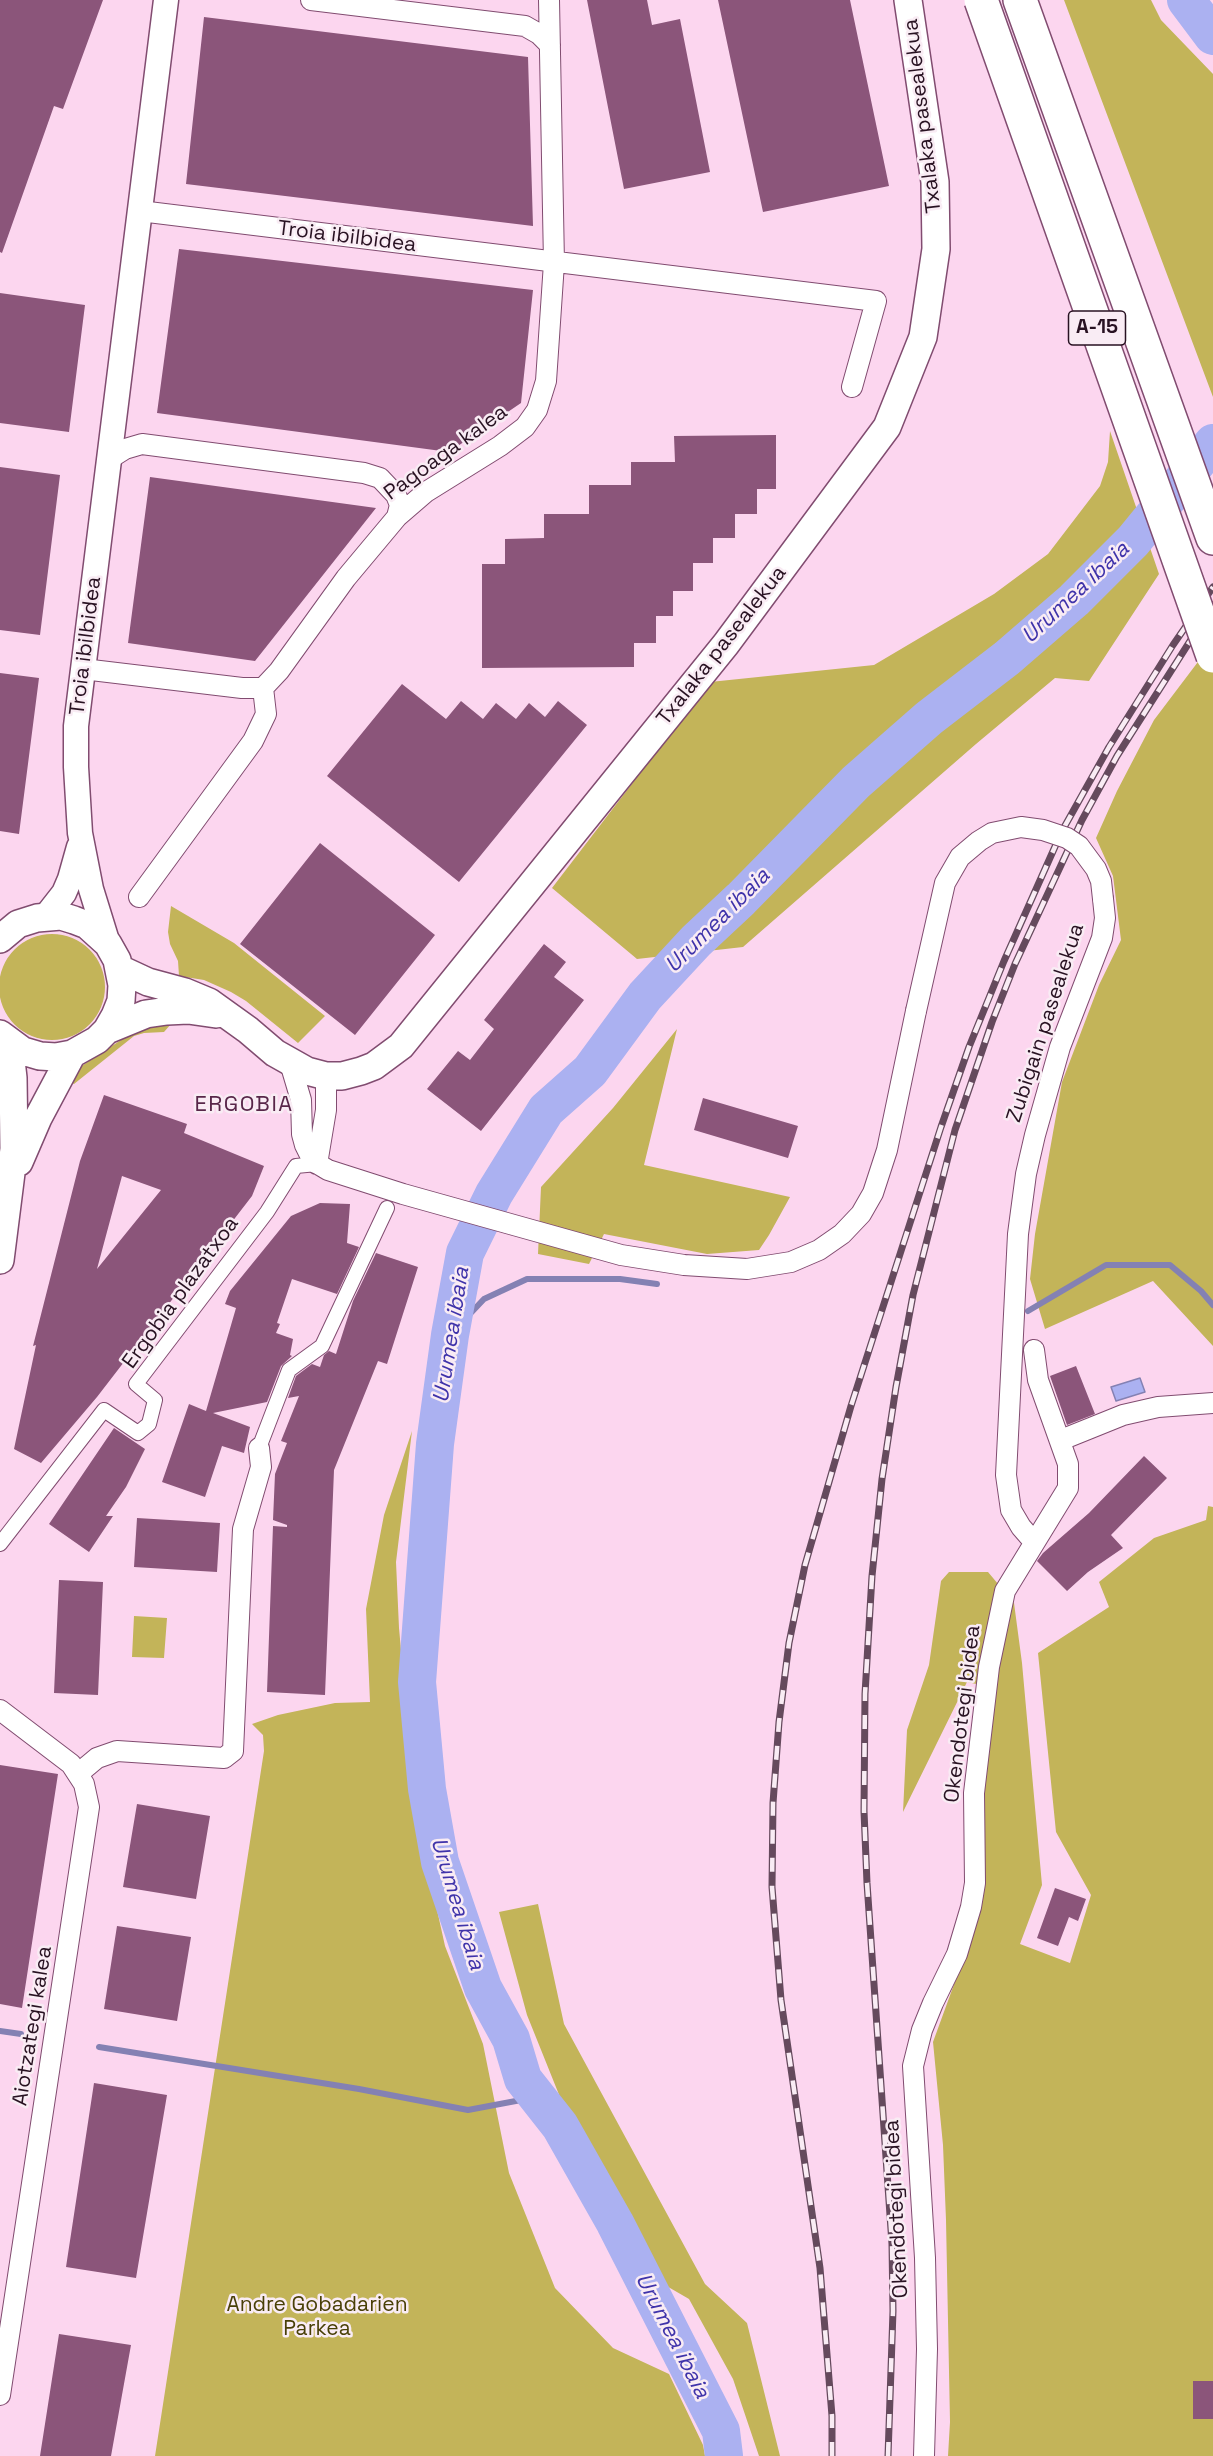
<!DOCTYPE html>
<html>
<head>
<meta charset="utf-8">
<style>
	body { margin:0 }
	canvas { display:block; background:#fcd6ef }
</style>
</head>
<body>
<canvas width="1213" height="2456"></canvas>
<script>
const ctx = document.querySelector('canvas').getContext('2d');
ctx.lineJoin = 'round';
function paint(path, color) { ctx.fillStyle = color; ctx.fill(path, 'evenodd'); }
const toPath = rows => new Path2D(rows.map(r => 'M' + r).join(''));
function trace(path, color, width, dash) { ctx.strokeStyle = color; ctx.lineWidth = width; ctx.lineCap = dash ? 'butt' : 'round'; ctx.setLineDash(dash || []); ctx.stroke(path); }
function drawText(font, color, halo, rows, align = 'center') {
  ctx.font = font + ' "Space Grotesk",sans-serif'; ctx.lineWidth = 5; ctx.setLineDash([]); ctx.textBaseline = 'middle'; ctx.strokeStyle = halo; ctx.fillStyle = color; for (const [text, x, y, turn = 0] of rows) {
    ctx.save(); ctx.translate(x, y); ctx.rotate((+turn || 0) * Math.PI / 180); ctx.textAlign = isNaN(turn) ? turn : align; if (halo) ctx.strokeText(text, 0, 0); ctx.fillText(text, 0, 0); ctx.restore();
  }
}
paint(toPath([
	[1064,0,1151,0,1161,20,1213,74,1213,397],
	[1110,431,1159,574,1089,681,1055,678,976,744,743,947,637,959,552,888,710,682,874,665,994,594,1048,554,1100,486,1108,462],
	[1213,642,1213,1346,1153,1281,1045,1329,1030,1279,1035,1234,1062,1082,1099,985,1121,940,1113,876,1096,838,1117,791,1154,720],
	[171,906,234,943,325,1016,298,1043,246,1001,231,992,204,980,179,976,178,961,170,944,168,932],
	'-1 987a53 53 0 1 1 106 0a53 53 0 1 1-106 0Z',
	[171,1024,164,1032,144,1033,134,1036,74,1084,67,1080,74,1071,127,1036,150,1027],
	[677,1029,644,1165,790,1197,769,1235,759,1250,707,1254,604,1234,589,1264,538,1254,541,1187,613,1108],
	[412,1431,396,1562,399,1628,416,1815,445,1946,483,2044,509,2173,555,2288,613,2348,669,2374,703,2445,705,2456,155,2456,264,1751,263,1735,252,1724,278,1715,335,1703,370,1702,366,1609,384,1515],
	[1208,1506,1213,1507,1213,2456,948,2456,950,2422,946,2220,943,2145,933,2042,964,1957,980,1792,995,1688,967,1682,903,1812,907,1730,929,1665,941,1581,949,1572,988,1572,1014,1603,1022,1663,1042,1885,1020,1944,1070,1963,1091,1895,1056,1832,1038,1653,1109,1607,1099,1582,1154,1538,1206,1520],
	[134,1616,167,1618,164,1658,132,1657],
	[538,1904,564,2024,705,2284,747,2323,780,2456,759,2456,733,2379,689,2299,651,2277,570,2122,527,2015,499,1912]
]), '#c3b459');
const water = toPath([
	[1140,1378,1145,1392,1116,1401,1111,1387,1140,1378]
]);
paint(water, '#abb1f1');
trace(water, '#8481b3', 1.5);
trace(toPath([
	[1028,1311,1106,1265,1170,1265,1201,1291,1213,1305],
	[450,1335,484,1299,527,1279,620,1279,657,1284],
	[0,2031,21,2034],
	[99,2047,359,2089,468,2110,537,2097]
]), '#8481b3', 6);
trace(toPath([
	[1186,0,1213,36],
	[724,2456,721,2431,615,2223,560,2126,523,2079,511,2039,483,1988,440,1862,427,1789,417,1682,435,1444,450,1335,465,1253,494,1194,546,1110,590,1071,645,996,696,941,741,899,856,782,929,718,1007,658,1074,600,1133,541,1213,443]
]), '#abb1f1', 38);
paint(toPath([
	[0,0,103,0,63,109,54,106,2,253,0,252],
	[587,0,647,0,652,25,680,19,710,172,624,189],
	[718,0,850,0,889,186,763,212],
	[204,17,528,57,533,226,186,184],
	[179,249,533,290,521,403,449,452,157,413],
	[0,293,85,305,69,432,0,423],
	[776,435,776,489,757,489,757,514,735,514,735,538,713,538,713,563,693,563,693,591,673,591,673,616,656,616,656,643,634,643,634,667,482,668,482,564,505,564,505,539,544,538,544,514,589,514,589,485,631,485,631,462,675,462,674,436],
	[0,467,60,475,40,635,0,630],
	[150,477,376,508,255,661,128,643],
	[0,673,39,678,19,834,0,831],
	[402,684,446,719,461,701,483,719,496,703,516,719,529,703,545,717,558,701,587,725,459,882,327,776],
	[320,843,435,935,355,1035,240,944],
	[544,944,566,962,554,977,584,1000,481,1131,427,1089,458,1051,470,1060,494,1029,484,1020],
	[104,1095,187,1124,184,1133,264,1166,252,1196,97,1397,41,1463,14,1449,36,1345,33,1346,80,1161],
	[122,1176,161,1190,97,1269],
	[703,1098,798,1126,788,1158,694,1130],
	[320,1203,350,1204,347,1243,359,1247,337,1294,292,1279,277,1323,280,1324,276,1333,293,1339,290,1355,292,1356,281,1366,267,1402,213,1413,250,1427,244,1453,222,1446,205,1497,162,1482,189,1404,206,1411,236,1308,225,1304,230,1291,291,1216],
	[376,1253,418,1267,387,1364,378,1361,334,1470,325,1695,267,1692,273,1526,287,1527,287,1525,273,1520,275,1474,287,1443,281,1441,299,1396,288,1398,296,1376,312,1364,320,1367,324,1355,329,1351,336,1354,353,1301],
	[1076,1366,1095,1414,1067,1425,1050,1376],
	[114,1428,145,1449,126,1487,106,1516,113,1516,89,1552,49,1524],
	[1144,1456,1167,1478,1111,1535,1123,1548,1088,1572,1067,1591,1037,1561,1043,1553,1089,1513],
	[137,1518,220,1523,217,1572,134,1567],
	[59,1580,103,1582,98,1695,54,1693],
	[0,1765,58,1774,22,2008,0,2004],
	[137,1804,210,1816,196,1899,123,1887],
	[1055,1888,1086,1899,1078,1921,1069,1917,1058,1946,1037,1938],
	[117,1926,191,1937,177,2021,104,2009],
	[94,2083,167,2095,136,2278,66,2267],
	[59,2334,131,2345,111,2456,40,2456],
	[1193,2381,1213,2381,1213,2419,1193,2419]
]), '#8b557a');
const pedestrian = toPath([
	[259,1448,289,1370,322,1346,387,1208],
	[0,1544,104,1410,138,1433,149,1424,155,1400,136,1384,267,1212,296,1166,317,1164]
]);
const minor = toPath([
	[311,0,525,26,539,34,550,45],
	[140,211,876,301,852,387],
	[109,459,125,449,142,444,364,473,380,478,396,495,400,505,397,517],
	[83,669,242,688,263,688,279,671,346,578,397,517,426,492,500,446,525,427,537,410,546,381,554,263,549,0],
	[139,897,253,741,266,714,263,688],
	[290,1063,301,1100,302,1134,305,1145,313,1161,328,1170,403,1194,621,1255,684,1265,747,1269,791,1262,819,1250,842,1234,861,1214,873,1193,887,1150,916,1011],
	[317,1164,326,1110,326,1076],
	[1061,1440,1123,1415,1158,1407,1213,1403],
	[1034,1542,1021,1527,1011,1510,1006,1475,1018,1234,1026,1174,1035,1135,1060,1047,1102,938,1105,918,1103,899],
	[0,1710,71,1764,84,1784,89,1807,0,2395],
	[79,1773,97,1758,117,1751,224,1758,233,1751,243,1529,261,1467,259,1448],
	[924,2456,927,2349,925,2258,913,2066,922,2030,933,2003,957,1954,971,1907,975,1883,974,1793,989,1667,1005,1591,1068,1488,1068,1464,1038,1380,1034,1350]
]);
const tertiary = toPath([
	[46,916,64,893,70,879,79,847],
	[108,944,91,889,80,833,76,767,76,726,166,0]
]);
const secondary = toPath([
	[0,939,18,924,37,918,61,916,74,920,87,925,108,944,117,960,122,985,121,1001,115,1016,107,1030,97,1040,72,1054,56,1057,40,1056,23,1051,0,1034],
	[120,969,148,982,185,992,209,1002,248,1030,275,1053,307,1071,326,1076,342,1076,361,1071,374,1066,401,1046,726,644,887,427,923,337,936,249,935,182,908,0],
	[107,1030,146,1014,167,1011,188,1010,216,1014],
	[19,1162,38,1118,72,1054],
	[0,1260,14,1149,13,1078,9,1043]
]);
const motorway = toPath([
	[1020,0,1213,538]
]);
trace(pedestrian, '#814c70', 16);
trace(minor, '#814c70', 22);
trace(tertiary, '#814c70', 27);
trace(secondary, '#814c70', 30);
trace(motorway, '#814c70', 36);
trace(pedestrian, '#fff', 14);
trace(minor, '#fff', 20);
trace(tertiary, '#fff', 24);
trace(secondary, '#fff', 27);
trace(motorway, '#fff', 33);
const rail = toPath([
	[832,2456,832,2416,820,2268,781,2000,772,1887,773,1803,779,1722,789,1643,805,1565,851,1406,941,1127,969,1047,1004,961,1062,831,1109,747,1173,645,1213,587],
	[888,2456,893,2311,892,2244,867,1883,864,1811,865,1694,872,1576,882,1479,896,1387,913,1295,955,1130,992,1022,1015,964,1082,820,1117,756,1213,605]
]);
trace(rail, '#654a5d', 7);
trace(rail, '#f9ecf4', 4.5, [14]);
const minorBridge = toPath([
	[916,1011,945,883,960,857,979,841,992,833,1021,827,1043,830,1067,838,1079,846,1096,869,1101,881,1103,899]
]);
const motorwayBridge = toPath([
	[981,0,1213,656]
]);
trace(minorBridge, '#814c70', 22, []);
trace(motorwayBridge, '#814c70', 36, []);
trace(minorBridge, '#fff', 20);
trace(motorwayBridge, '#fff', 33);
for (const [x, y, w] of [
	[1097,328,57]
]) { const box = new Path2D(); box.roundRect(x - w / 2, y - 17, w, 34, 4.5); ctx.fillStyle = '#f9ecf4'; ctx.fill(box); trace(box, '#281222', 1.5); }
drawText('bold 20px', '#281222', null, [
	["A-15",1097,328]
]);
drawText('21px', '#281222', '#f9ecf4', [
	["Txalaka pasealekua",923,116,-97],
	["Troia ibilbidea",347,237,7],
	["Pagoaga kalea",446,453,-36],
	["Troia ibilbidea",86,646,-83],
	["Txalaka pasealekua",722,646,-52],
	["Zubigain pasealekua",1046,1023,-72],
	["Ergobia plazatxoa",181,1293,-54],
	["Okendotegi bidea",963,1714,-83],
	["Aiotzategi kalea",33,2026,-81],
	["Okendotegi bidea",897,2209,-93]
]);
drawText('21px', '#483f06', '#f9ecf4', [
	["Andre Gobadarien",317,2305],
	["Parkea",317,2329]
]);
drawText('italic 22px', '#3f33aa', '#f9ecf4', [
	["Urumea ibaia",1076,593,-43],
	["Urumea ibaia",718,921,-45],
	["Urumea ibaia",452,1335,-81],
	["Urumea ibaia",457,1904,73],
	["Urumea ibaia",672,2336,63]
]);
ctx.letterSpacing = '1.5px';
drawText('22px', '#582649', '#f9ecf4', [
	["ERGOBIA",244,1105]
]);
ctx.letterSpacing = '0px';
</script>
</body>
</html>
